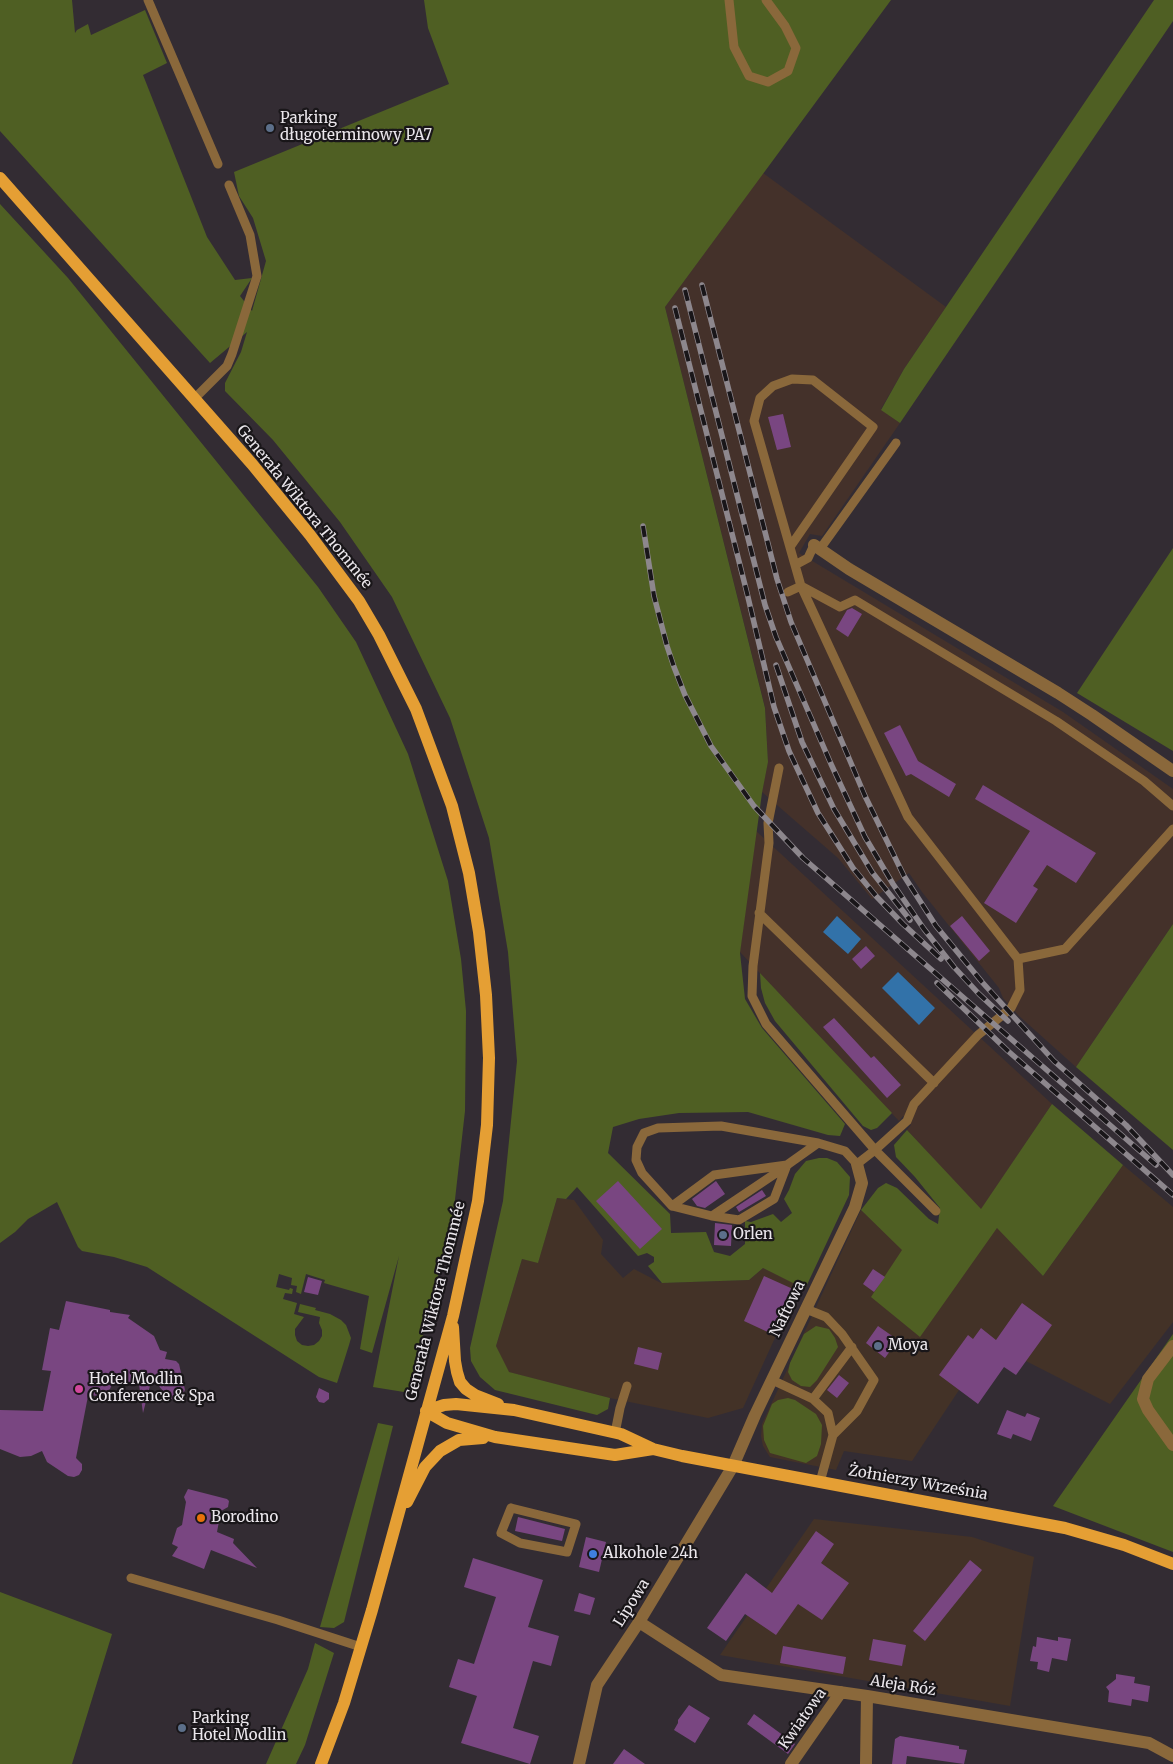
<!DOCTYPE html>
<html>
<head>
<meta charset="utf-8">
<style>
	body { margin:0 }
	canvas { display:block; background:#332c33 }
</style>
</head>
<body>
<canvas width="1173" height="1764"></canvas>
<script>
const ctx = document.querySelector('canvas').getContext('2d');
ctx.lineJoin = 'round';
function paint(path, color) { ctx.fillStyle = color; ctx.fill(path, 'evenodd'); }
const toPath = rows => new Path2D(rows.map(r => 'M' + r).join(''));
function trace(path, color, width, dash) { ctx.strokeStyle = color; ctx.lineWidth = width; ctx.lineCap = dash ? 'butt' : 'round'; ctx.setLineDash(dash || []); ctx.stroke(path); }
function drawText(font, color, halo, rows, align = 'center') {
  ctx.font = font + ' Merriweather,serif'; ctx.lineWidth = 4.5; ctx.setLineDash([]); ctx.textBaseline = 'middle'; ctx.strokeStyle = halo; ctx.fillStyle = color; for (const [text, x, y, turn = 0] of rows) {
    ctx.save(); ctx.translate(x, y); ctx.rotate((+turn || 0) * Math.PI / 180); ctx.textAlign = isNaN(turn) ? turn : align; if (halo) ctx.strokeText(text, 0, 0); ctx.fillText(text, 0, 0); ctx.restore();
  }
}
paint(toPath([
	[1123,1165,1173,1207,1173,1322,1110,1404,1026,1361,996,1340,959,1390,912,1461,844,1451,836,1470,770,1457,763,1446,761,1436,762,1424,861,1210,903,1250,998,1228,1043,1276],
	[557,1198,574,1200,603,1240,601,1254,623,1278,634,1269,661,1283,749,1280,763,1268,799,1285,743,1408,708,1418,610,1398,508,1372,496,1346,522,1259,538,1262],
	[814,1519,972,1537,1034,1557,1010,1706,720,1655]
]), '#433227');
paint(toPath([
	[763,173,946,307,904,369,881,409,900,423,822,536,810,534,799,553,1063,712,1173,789,1173,924,1076,1067,1018,1015,1003,998,999,988,922,892,909,873,872,899,838,858,762,792,768,761,765,707,665,307],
	[755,830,1052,1104,981,1210,907,1130,911,1125,903,1116,899,1121,740,952]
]), '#44312a');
paint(toPath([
	[0,0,72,0,75,33,77,30,88,24,91,35,145,10,167,63,143,75,207,237,235,280,252,278,240,296,252,311,266,261,253,218,239,196,234,172,449,84,428,28,424,0,891,0,665,307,765,708,768,762,762,793,740,953,745,999,762,1028,845,1124,840,1136,828,1135,748,1112,679,1113,639,1119,613,1127,608,1153,670,1214,671,1233,706,1232,714,1252,730,1256,745,1244,745,1221,751,1222,773,1214,781,1222,792,1213,784,1199,789,1190,795,1174,806,1161,819,1158,827,1158,837,1162,850,1177,849,1195,805,1289,763,1268,749,1280,662,1283,648,1266,654,1262,654,1257,647,1253,638,1256,577,1187,566,1199,557,1198,538,1263,522,1259,496,1346,509,1372,610,1398,608,1409,597,1415,495,1390,480,1377,471,1361,470,1348,503,1201,517,1061,508,952,489,838,450,718,392,597,340,522,273,440,225,391,225,383,241,352,247,332,210,363,0,131],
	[1154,0,1173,0,1173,21,900,423,881,410,904,369],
	[0,204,68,278,318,587,356,642,408,754,448,881,461,959,466,1011,465,1111,453,1217,410,1386,404,1392,373,1387,399,1256,372,1353,360,1349,369,1296,324,1283,325,1280,306,1274,301,1294,296,1292,297,1286,291,1285,292,1278,279,1274,276,1287,289,1290,290,1288,293,1289,292,1294,285,1293,283,1299,297,1303,294,1314,304,1317,295,1329,295,1335,297,1341,302,1345,308,1346,314,1345,319,1341,322,1336,322,1330,319,1323,320,1317,298,1312,300,1304,316,1308,315,1310,330,1314,341,1320,346,1325,351,1338,349,1345,337,1383,319,1377,147,1267,114,1257,82,1251,78,1247,57,1202,28,1219,15,1232,0,1243],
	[1173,548,1173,751,1077,693],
	[1173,924,1173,1150,1076,1067],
	[760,973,892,1113,877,1128,871,1130,863,1126,775,1021,765,1003,761,988],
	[1052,1104,1123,1165,1043,1276,997,1228,920,1337,871,1297,902,1250,861,1210,878,1188,886,1183,897,1188,929,1219,938,1224,940,1208,915,1177,896,1157,894,1145,907,1130,981,1209],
	[816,1326,829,1329,835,1338,838,1347,817,1380,810,1387,801,1386,792,1380,788,1372,790,1363,804,1334],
	[1173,1334,1173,1552,1053,1506],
	[788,1398,795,1400,816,1414,822,1425,821,1444,817,1456,806,1463,770,1453,764,1440,763,1426,772,1404,778,1400],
	[378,1423,393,1426,344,1622,334,1628,320,1627],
	[0,1592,112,1634,72,1764,0,1764],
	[315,1643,334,1653,305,1745,296,1764,266,1764,308,1669]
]), '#4f5f23');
paint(toPath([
	[837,916,861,939,848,954,823,932],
	[898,972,935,1008,919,1025,882,988]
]), '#3272a9');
paint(toPath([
	[783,414,791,447,777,450,768,417],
	[852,608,862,614,848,637,836,629,847,610],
	[900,725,918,761,956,784,949,797,911,774,906,776,884,733],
	[983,785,1096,853,1076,883,1047,865,1033,886,1038,889,1016,923,984,903,1030,831,975,799],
	[962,916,990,951,979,961,950,926],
	[866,946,875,956,861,969,852,959],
	[834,1018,871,1058,874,1056,901,1085,887,1098,823,1027],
	[618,1181,662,1229,640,1249,596,1201],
	[716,1181,725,1194,705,1208,697,1206,692,1199],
	[762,1190,766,1196,739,1212,736,1207],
	[715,1223,732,1225,731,1246,714,1245],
	[873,1269,885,1277,874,1292,863,1284],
	[764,1276,793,1289,772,1334,744,1321],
	[308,1277,322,1281,318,1295,304,1292],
	[66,1301,110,1310,110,1312,130,1315,128,1318,154,1336,160,1350,167,1352,165,1359,176,1361,179,1364,185,1390,180,1399,173,1400,169,1398,152,1378,143,1413,139,1384,114,1379,110,1389,105,1395,88,1396,76,1458,82,1464,82,1470,79,1475,74,1477,68,1476,47,1462,42,1451,31,1456,20,1457,0,1449,0,1410,43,1411,51,1371,42,1370,50,1328,59,1330],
	[1022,1303,1052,1325,1016,1375,1004,1367,978,1404,939,1375,968,1335,973,1339,981,1328,996,1340],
	[878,1326,898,1340,885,1358,866,1343],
	[638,1347,662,1353,658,1370,634,1364],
	[839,1375,849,1383,837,1398,827,1390],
	[319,1388,329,1393,329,1399,324,1403,319,1402,316,1397],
	[1007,1410,1025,1417,1027,1413,1040,1418,1031,1441,1013,1434,1011,1439,997,1434],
	[188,1489,227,1499,229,1501,228,1507,221,1511,217,1532,234,1539,233,1543,257,1568,211,1550,204,1569,172,1556,178,1547,172,1544,177,1528,182,1525,186,1502,184,1497],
	[518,1517,565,1529,562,1541,515,1531],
	[816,1531,834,1544,821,1563,849,1583,822,1620,798,1604,776,1635,745,1614,726,1641,707,1628,746,1573,772,1593],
	[586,1537,606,1542,599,1572,579,1567],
	[473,1558,543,1580,528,1627,559,1636,551,1666,533,1661,513,1728,539,1736,530,1764,461,1743,477,1696,449,1687,458,1659,474,1664,496,1597,464,1587],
	[970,1560,982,1570,925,1641,913,1631],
	[579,1593,595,1598,590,1615,574,1611],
	[1037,1637,1058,1641,1058,1637,1071,1639,1067,1661,1052,1658,1049,1672,1037,1669,1038,1662,1030,1661,1033,1646,1036,1647],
	[873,1639,906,1645,902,1666,869,1660],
	[783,1646,846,1657,843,1674,780,1663],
	[1116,1674,1135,1677,1134,1683,1150,1686,1148,1702,1132,1699,1131,1706,1108,1702,1109,1691,1106,1687,1116,1679],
	[689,1705,710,1718,695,1743,674,1730,678,1723,678,1720],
	[754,1714,795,1744,788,1754,747,1724],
	[900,1736,959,1746,959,1749,967,1750,964,1764,907,1756,906,1764,892,1764,895,1739],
	[624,1749,645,1764,613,1764]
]), '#794681');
trace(toPath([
	[148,0,218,164],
	[729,0,734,47,749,76,768,82,788,71,796,48,785,26,766,0],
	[194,399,227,366,232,354,257,276,250,235,229,185],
	[820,549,896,443],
	[795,565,808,558,814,545],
	[788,592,801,586,754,421,760,398,773,386,792,379,813,380,873,427,790,547],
	[779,768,768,823,769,843,753,966,752,996,766,1024,875,1150,936,1211],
	[759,913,934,1083],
	[1018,959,1065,949,1173,829],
	[818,1143,787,1165,714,1175,672,1206,642,1173,636,1160,637,1147,644,1133,658,1128,721,1126,818,1143,845,1151,857,1164,875,1150,907,1121,914,1104,978,1035,1011,1008,1020,990,1018,959,908,817,801,586,840,607,855,600,1056,721,1144,781,1173,806],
	[672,1206,712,1216,785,1167],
	[712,1216,739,1220,774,1199,787,1165],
	[806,1309,826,1317,842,1334,874,1380,857,1411,833,1435,820,1482],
	[772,1380,813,1399,828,1413,833,1435],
	[813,1399,852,1347],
	[615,1433,620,1408,627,1386],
	[511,1508,576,1524,567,1552,520,1543,501,1533,511,1508],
	[131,1578,278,1620,361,1647]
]), '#8a683b', 9);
trace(toPath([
	[814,545,849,569,1058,693,1092,715,1173,771],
	[1173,1346,1148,1379,1143,1399,1148,1410,1173,1445],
	[639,1622,721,1675,867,1696,1149,1743,1173,1756],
	[579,1764,597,1685,639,1622,733,1466,755,1415,855,1207,862,1183,857,1164],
	[791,1764,841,1692],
	[866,1764,867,1696]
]), '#8a683b', 12);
trace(toPath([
	[0,178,252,464,310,535,359,601,379,635,416,709,452,806,469,873,479,932,486,995,489,1058,487,1125,478,1201,453,1316,372,1610,344,1703,321,1764],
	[453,1327,455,1361,457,1372,460,1382,466,1389,475,1395,498,1404],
	[426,1411,444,1405,456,1404,514,1410,621,1434,653,1449,682,1456,1065,1528,1124,1545,1173,1564],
	[426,1411,447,1423,495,1437,615,1455,653,1449],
	[407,1502,425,1467,440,1451,459,1440,483,1438]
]), '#e59f34', 12);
const rail = toPath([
	[702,285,777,579,791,622,865,796,904,876,936,926,982,982,1054,1061,1126,1125,1173,1175],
	[685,290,765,605,776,637,831,764,865,837,893,884,924,929,954,967,979,994,1008,1021],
	[675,308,747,593,774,707,789,751,818,813,853,868,876,896,903,924,941,959],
	[643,526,654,596,667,646,674,667,685,695,711,746,754,806,803,858,1156,1165],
	[776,665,802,742,834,809,872,872,910,920],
	[937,983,1008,1051,1173,1195]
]);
trace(rail, '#8d878d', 5.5);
trace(rail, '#191619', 4, [11]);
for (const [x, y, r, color] of [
	[270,128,5,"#5c6f8a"],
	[723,1235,5,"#5c6f8a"],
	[878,1346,5,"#5c6f8a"],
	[79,1389,5,"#d1479c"],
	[201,1518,5,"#e8710a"],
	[593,1554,5,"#3f7fe0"],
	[182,1728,5,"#5c6f8a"]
]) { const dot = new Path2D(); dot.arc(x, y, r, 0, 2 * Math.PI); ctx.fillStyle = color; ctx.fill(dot); trace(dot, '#191619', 2); }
drawText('15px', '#eae6eb', '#191619', [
	["Parking",280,119],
	["długoterminowy PA7",280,136],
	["Orlen",733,1235],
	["Moya",888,1346],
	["Hotel Modlin",89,1380],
	["Conference & Spa",89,1397],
	["Borodino",211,1518],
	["Alkohole 24h",603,1554],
	["Parking",192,1719],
	["Hotel Modlin",192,1736]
], 'left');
drawText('15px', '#eae6eb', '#191619', [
	["Generała Wiktora Thommée",304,507,51],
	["Generała Wiktora Thommée",436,1301,-76],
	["Naftowa",788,1309,-64],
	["Żołnierzy Września",918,1483,10],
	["Lipowa",632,1603,-58],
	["Aleja Róż",903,1686,9],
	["Kwiatowa",803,1719,-55]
]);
</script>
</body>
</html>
